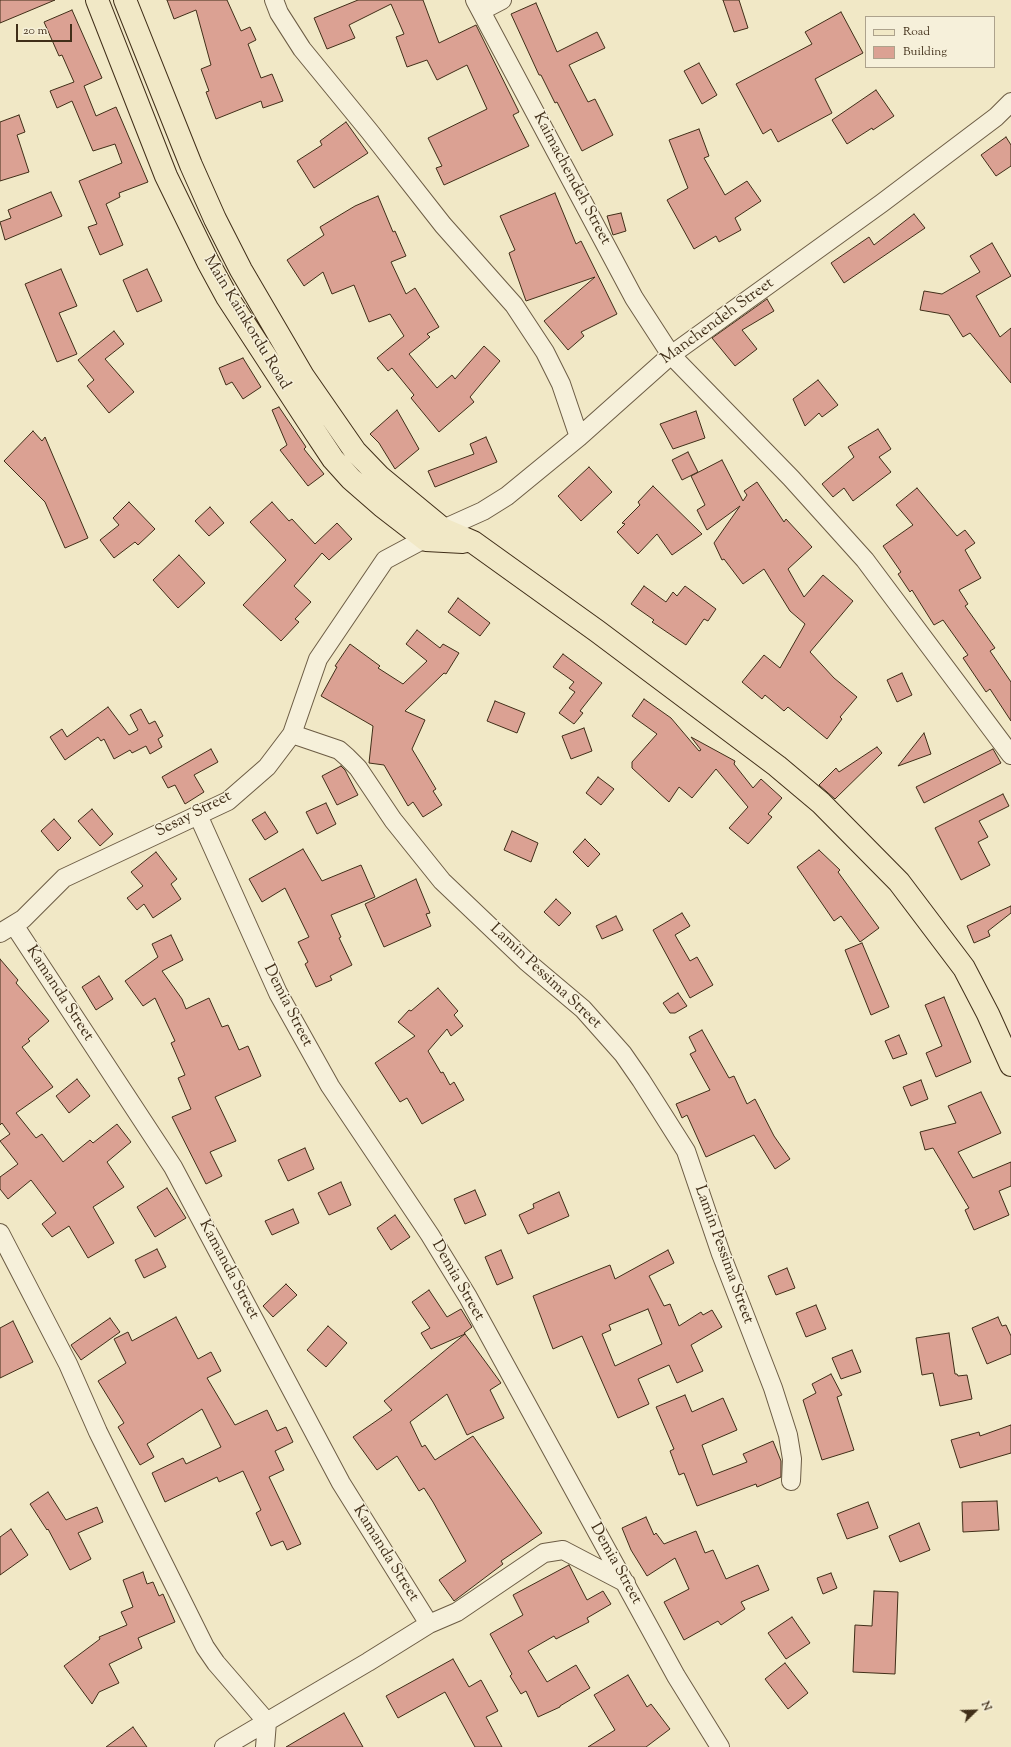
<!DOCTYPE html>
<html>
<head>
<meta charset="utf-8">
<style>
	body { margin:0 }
	#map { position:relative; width:1011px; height:1747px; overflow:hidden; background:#f1e8c6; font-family:"Sorts Mill Goudy",serif }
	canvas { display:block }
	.legend { position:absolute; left:865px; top:16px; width:130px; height:52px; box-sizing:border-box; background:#f6f0da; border:1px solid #ada28c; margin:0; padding:5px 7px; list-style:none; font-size:12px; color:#402e18 }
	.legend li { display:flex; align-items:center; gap:8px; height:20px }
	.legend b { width:20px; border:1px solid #ada28c }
	.north { position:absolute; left:955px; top:1691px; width:40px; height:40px; -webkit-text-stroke:3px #f6f0da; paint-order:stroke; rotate:67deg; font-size:11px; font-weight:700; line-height:16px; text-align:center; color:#402e18 }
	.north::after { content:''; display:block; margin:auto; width:14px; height:18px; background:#402e18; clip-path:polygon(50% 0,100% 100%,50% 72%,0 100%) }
	.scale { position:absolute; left:16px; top:24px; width:56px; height:18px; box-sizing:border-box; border:2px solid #402e18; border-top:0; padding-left:5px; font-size:12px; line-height:14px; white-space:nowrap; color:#402e18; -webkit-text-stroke:3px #f6f0da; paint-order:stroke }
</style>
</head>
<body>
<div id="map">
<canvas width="1011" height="1747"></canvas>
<ul class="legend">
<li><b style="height:5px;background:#f1e8c6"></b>Road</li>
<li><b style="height:11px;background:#dba193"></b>Building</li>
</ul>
<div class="north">N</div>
<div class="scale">20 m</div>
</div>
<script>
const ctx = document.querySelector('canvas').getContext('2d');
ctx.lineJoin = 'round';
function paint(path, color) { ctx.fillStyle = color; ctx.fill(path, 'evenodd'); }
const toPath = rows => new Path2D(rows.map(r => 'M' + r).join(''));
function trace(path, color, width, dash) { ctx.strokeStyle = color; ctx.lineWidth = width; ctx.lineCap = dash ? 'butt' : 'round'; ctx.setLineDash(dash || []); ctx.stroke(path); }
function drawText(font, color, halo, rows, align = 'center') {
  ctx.font = font + ' "Sorts Mill Goudy",serif'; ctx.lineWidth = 3; ctx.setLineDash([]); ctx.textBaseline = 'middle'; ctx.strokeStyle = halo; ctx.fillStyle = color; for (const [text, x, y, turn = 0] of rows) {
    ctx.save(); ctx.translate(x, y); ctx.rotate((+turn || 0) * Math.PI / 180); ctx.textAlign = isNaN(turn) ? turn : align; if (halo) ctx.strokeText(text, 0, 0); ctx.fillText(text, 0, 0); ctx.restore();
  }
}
const building = toPath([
	[0,0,55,0,0,23,0,0],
	[167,0,227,0,241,31,250,27,256,40,248,44,261,78,272,74,283,101,263,108,261,101,216,119,206,92,209,91,201,69,211,65,196,10,174,19,167,0],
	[358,0,423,0,439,43,476,25,519,112,513,115,529,146,444,185,436,168,442,166,428,138,487,109,467,65,437,80,427,60,407,67,396,37,404,34,391,4,349,25,355,38,327,49,314,18,358,0],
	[723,0,739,0,748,28,734,32,723,0],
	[536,3,557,52,597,32,605,48,569,65,588,102,595,99,613,135,582,151,557,102,555,103,541,75,539,75,511,14,536,3],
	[72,10,102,78,84,86,96,116,116,107,148,182,119,193,120,197,106,204,123,245,100,255,88,227,97,224,79,181,122,163,115,144,93,151,72,101,57,108,50,91,74,82,62,55,59,56,44,22,72,10],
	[841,12,863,53,815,79,832,113,778,142,771,129,763,134,736,84,812,44,805,32,841,12],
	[699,63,717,95,702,104,684,71,699,63],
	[876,90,894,116,873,130,872,128,847,144,832,120,876,90],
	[19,115,25,132,17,135,29,172,0,181,0,122,19,115],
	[346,122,368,153,314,188,297,161,322,145,320,141,346,122],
	[699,129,709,156,704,158,725,195,747,181,761,201,735,218,741,230,719,242,716,236,694,249,667,200,688,188,669,140,699,129],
	[1006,137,1011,145,1011,166,996,176,981,155,1006,137],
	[51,192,62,216,5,240,0,222,11,218,8,210,51,192],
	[555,193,576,244,581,241,617,314,581,332,584,336,568,350,544,321,595,277,526,301,509,253,515,250,500,216,555,193],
	[378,196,393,232,395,231,406,256,391,262,406,294,415,288,439,327,427,334,430,337,409,354,437,388,452,375,455,379,484,346,500,361,470,397,474,402,439,432,411,398,414,395,392,368,388,371,377,358,404,336,390,314,369,322,354,285,332,294,323,272,304,286,287,260,324,235,320,227,355,206,378,196],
	[621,213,626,231,613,235,607,216,621,213],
	[914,214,925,228,844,283,831,263,869,237,874,245,914,214],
	[992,243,1011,276,976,296,1000,337,1011,328,1011,383,970,333,963,337,949,315,920,310,924,291,942,294,980,272,970,256,992,243],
	[61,269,77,306,59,313,77,354,57,362,25,284,61,269],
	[147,269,162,301,137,312,123,280,147,269],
	[767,299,774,311,742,330,757,349,735,366,712,338,767,299],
	[114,331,124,344,105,359,134,392,109,413,87,386,94,380,78,360,114,331],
	[243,358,261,387,243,399,232,382,226,385,219,368,243,358],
	[818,380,838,405,822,417,819,413,805,426,793,399,818,380],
	[279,407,306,447,304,449,324,474,308,486,280,450,287,445,272,410,279,407],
	[397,410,419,449,395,469,379,443,370,434,397,410],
	[696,411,705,438,673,449,660,424,696,411],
	[878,429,891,449,879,457,891,472,853,501,844,488,833,497,822,484,854,457,848,447,878,429],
	[33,431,42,441,45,437,88,538,65,548,45,502,4,461,33,431],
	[486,437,497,462,435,487,428,471,474,454,470,444,486,437],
	[688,452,698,472,682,480,672,460,688,452],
	[722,460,743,501,747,495,744,491,757,482,784,522,786,519,812,547,788,569,804,597,823,575,853,601,810,652,834,678,857,697,840,717,842,719,827,739,788,707,784,711,765,695,762,699,742,682,764,655,780,668,805,624,790,611,764,569,743,584,724,559,722,560,714,543,740,506,707,530,697,510,705,505,691,476,722,460],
	[589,467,612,492,581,521,558,496,589,467],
	[653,486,702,534,672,555,657,534,638,554,617,532,625,524,622,523,640,505,638,502,653,486],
	[917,488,957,536,965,530,975,543,965,550,981,578,959,590,968,604,965,606,995,648,990,651,1011,682,1011,721,990,689,986,692,963,658,968,655,943,620,934,625,912,590,910,592,898,574,901,572,883,546,913,525,896,505,917,488],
	[129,502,155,529,138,545,135,542,114,558,100,540,119,525,113,518,129,502],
	[272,502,289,521,292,519,315,544,337,523,352,539,329,560,322,553,294,586,311,602,295,619,299,622,281,641,243,605,286,560,250,522,272,502],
	[210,507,224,523,209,536,195,521,210,507],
	[179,555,205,583,178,608,153,580,179,555],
	[644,586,666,602,673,592,677,596,685,586,716,609,708,621,704,619,686,645,652,622,654,620,631,604,644,586],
	[458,598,490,623,480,636,448,612,458,598],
	[417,630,440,648,443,644,459,653,446,674,444,673,405,711,425,720,412,749,436,789,433,791,442,805,423,817,413,802,408,806,384,765,369,763,373,726,321,696,337,667,335,666,350,644,380,666,378,668,403,684,427,661,406,644,417,630],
	[563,654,602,683,580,711,583,713,574,724,559,713,575,692,569,688,574,682,553,667,563,654],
	[902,673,912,695,897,702,887,680,902,673],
	[644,699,671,718,699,751,701,750,691,737,735,761,734,764,753,788,761,779,782,798,768,814,772,817,748,844,729,828,748,807,716,769,692,798,679,787,669,802,632,768,632,762,657,734,632,716,644,699],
	[495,701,525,713,517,733,487,721,495,701],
	[108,707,129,735,138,730,130,715,141,709,149,724,155,721,163,736,158,739,162,747,150,754,146,746,132,753,130,750,114,759,104,739,101,741,98,737,65,760,50,737,62,729,67,737,108,707],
	[584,728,592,751,571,759,562,736,584,728],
	[924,733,931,754,898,766,924,733],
	[877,747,882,753,835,799,819,785,836,768,839,772,877,747],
	[211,749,218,762,194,775,204,792,185,804,175,785,168,788,162,777,211,749],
	[993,749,1001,763,924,803,916,787,993,749],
	[341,766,345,770,358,795,337,805,322,776,341,766],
	[598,777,614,789,601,805,586,793,598,777],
	[1003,794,1009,806,979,821,988,837,978,842,990,865,961,880,935,828,1003,794],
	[326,803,336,824,317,834,306,812,326,803],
	[92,809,113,834,100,846,78,821,92,809],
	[265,812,278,832,265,840,252,820,265,812],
	[54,819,71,838,58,851,41,831,54,819],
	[512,831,538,843,531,862,504,850,512,831],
	[585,839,600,854,588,867,573,852,585,839],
	[303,849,322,881,361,865,375,897,331,915,341,937,339,938,352,965,330,976,332,980,316,987,305,964,308,962,298,942,309,937,285,888,262,902,249,879,303,849],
	[819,850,840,870,838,872,879,928,860,942,841,916,834,921,797,867,819,850],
	[156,852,177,879,171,884,181,899,153,918,144,904,137,910,127,898,143,886,131,872,156,852],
	[416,879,430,913,426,914,431,926,384,947,365,904,416,879],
	[556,899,571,913,559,926,544,912,556,899],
	[1011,906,1011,913,988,931,990,936,974,943,967,926,1011,906],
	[682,913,690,926,675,935,690,961,697,957,713,985,690,998,653,930,682,913],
	[616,916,623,930,602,939,596,926,616,916],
	[171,935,183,960,162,971,182,999,186,1009,209,998,222,1027,228,1025,239,1050,248,1046,261,1076,215,1097,236,1141,210,1152,222,1176,206,1184,172,1117,191,1109,178,1078,185,1075,171,1043,175,1041,155,998,143,1006,125,981,158,957,152,944,171,935],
	[862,943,889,1007,871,1015,845,950,862,943],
	[0,959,18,980,16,983,49,1021,28,1039,30,1041,22,1047,53,1087,16,1113,36,1138,42,1134,63,1162,90,1140,93,1143,117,1124,131,1142,107,1162,124,1187,93,1207,114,1243,88,1258,69,1226,52,1237,42,1224,56,1213,31,1180,8,1199,0,1189,0,1177,18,1164,0,1141,10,1134,2,1123,0,1125,0,959],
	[99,976,113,999,96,1010,82,987,99,976],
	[438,988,458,1011,454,1015,463,1026,451,1036,447,1029,428,1051,441,1073,443,1072,450,1085,454,1082,464,1100,422,1124,407,1098,400,1102,375,1063,415,1036,398,1022,409,1010,411,1011,438,988],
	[678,993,687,1006,675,1013,670,1013,663,1003,678,993],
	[944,997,971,1062,936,1077,926,1053,942,1046,925,1005,944,997],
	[702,1030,729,1078,734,1076,747,1104,755,1099,774,1136,790,1159,775,1169,754,1135,706,1157,687,1115,682,1118,676,1104,710,1090,690,1054,696,1051,689,1037,702,1030],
	[899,1035,907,1054,893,1059,885,1041,899,1035],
	[77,1079,90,1096,69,1113,56,1096,77,1079],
	[921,1080,928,1099,911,1106,903,1087,921,1080],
	[981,1092,1001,1133,958,1152,973,1178,1011,1162,1011,1186,999,1191,1009,1215,974,1230,965,1210,969,1208,933,1148,925,1150,920,1132,956,1123,948,1106,981,1092],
	[305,1148,314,1169,288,1181,278,1160,305,1148],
	[341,1182,351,1205,329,1215,318,1193,341,1182],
	[167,1188,186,1218,155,1237,137,1207,167,1188],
	[475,1190,486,1215,465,1224,454,1199,475,1190],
	[559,1192,569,1216,528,1234,519,1215,534,1208,533,1204,559,1192],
	[293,1209,299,1223,272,1235,265,1221,293,1209],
	[395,1215,410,1237,391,1250,377,1228,395,1215],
	[157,1249,166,1267,144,1278,135,1260,157,1249],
	[501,1250,513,1278,497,1285,485,1257,501,1250],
	[668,1250,674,1263,649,1276,664,1306,670,1304,679,1326,701,1312,703,1315,712,1310,722,1327,691,1345,703,1371,677,1383,669,1365,638,1379,649,1404,618,1418,582,1336,553,1349,533,1296,610,1265,615,1279,668,1250],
	[648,1309,662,1344,615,1366,602,1334,611,1330,609,1325,648,1309],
	[787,1268,795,1288,776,1295,768,1276,787,1268],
	[286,1284,297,1295,273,1317,263,1306,286,1284],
	[429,1290,447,1317,461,1309,472,1327,464,1333,465,1334,431,1349,421,1333,430,1328,412,1302,429,1290],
	[816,1305,826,1329,806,1337,796,1313,816,1305],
	[176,1317,198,1359,211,1352,221,1371,207,1378,235,1425,267,1410,277,1431,286,1427,293,1442,275,1451,284,1470,269,1477,301,1544,287,1550,283,1541,271,1546,256,1513,261,1510,243,1471,219,1482,217,1477,165,1502,152,1473,183,1458,186,1464,221,1447,202,1409,147,1444,154,1457,140,1465,118,1427,124,1423,98,1381,126,1363,114,1339,128,1332,132,1341,176,1317],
	[998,1317,1002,1326,1006,1325,1011,1336,1011,1354,987,1364,972,1328,998,1317],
	[110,1318,120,1332,81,1360,71,1345,110,1318],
	[13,1321,33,1362,0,1378,0,1328,13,1321],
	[328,1326,347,1343,326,1367,307,1350,328,1326],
	[949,1333,955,1374,957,1374,958,1376,967,1375,972,1399,940,1406,933,1373,922,1375,916,1338,949,1333],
	[465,1334,501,1383,490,1390,504,1418,467,1435,447,1394,410,1422,422,1447,425,1445,435,1460,473,1436,542,1533,501,1561,503,1564,454,1601,439,1580,466,1561,433,1502,424,1488,419,1491,397,1456,377,1470,353,1437,392,1410,384,1401,465,1334],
	[852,1350,861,1372,841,1379,832,1358,852,1350],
	[831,1374,842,1395,837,1397,854,1450,822,1460,803,1400,816,1393,812,1384,831,1374],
	[685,1395,692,1412,723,1398,737,1430,702,1445,713,1475,747,1462,743,1454,773,1441,781,1461,781,1477,757,1487,756,1484,697,1506,684,1473,679,1475,670,1451,674,1449,656,1407,685,1395],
	[1011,1425,1011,1453,960,1468,951,1440,979,1432,980,1436,1011,1425],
	[48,1492,66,1520,97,1507,103,1522,78,1533,91,1559,70,1570,48,1529,47,1530,30,1504,48,1492],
	[997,1501,999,1530,963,1532,962,1502,997,1501],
	[868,1502,878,1528,847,1539,837,1514,868,1502],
	[646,1517,654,1535,656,1533,664,1544,696,1531,705,1553,713,1550,726,1579,758,1565,769,1590,741,1602,745,1609,721,1625,718,1621,684,1640,664,1602,689,1589,675,1558,647,1576,631,1550,622,1528,646,1517],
	[919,1523,930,1550,900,1562,889,1536,919,1523],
	[11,1529,28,1555,0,1575,0,1537,11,1529],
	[569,1565,587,1600,603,1591,611,1604,587,1618,589,1622,556,1639,554,1636,528,1651,547,1682,576,1665,590,1688,560,1706,560,1707,538,1717,526,1691,521,1694,510,1676,512,1674,490,1634,523,1615,513,1595,569,1565],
	[143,1572,147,1584,153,1582,159,1596,163,1594,175,1622,138,1638,142,1648,109,1664,119,1683,99,1692,92,1704,64,1666,100,1639,99,1637,127,1625,121,1612,133,1607,123,1580,143,1572],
	[831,1573,837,1588,823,1594,817,1578,831,1573],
	[874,1591,898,1592,895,1674,853,1672,855,1625,872,1626,874,1591],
	[792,1617,810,1643,786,1659,768,1633,792,1617],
	[453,1659,469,1687,481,1680,498,1711,486,1717,502,1747,475,1747,445,1692,398,1718,386,1696,453,1659],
	[785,1663,808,1693,788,1709,765,1679,785,1663],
	[628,1675,647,1707,651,1704,670,1729,646,1747,588,1747,615,1730,594,1695,628,1675],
	[344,1713,363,1747,286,1747,344,1713],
	[133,1727,147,1747,106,1747,133,1727]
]);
paint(building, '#dba193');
trace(building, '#402e18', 1);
const street = toPath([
	[274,0,279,13,302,49,370,132,443,225,514,305,545,352,561,384,579,437],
	[475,0,634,298,671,355,791,478,865,560,1011,755],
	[481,11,502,0],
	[292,734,339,750,347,757,358,768,393,820,442,881,526,961,583,1009,623,1054,641,1080,686,1151,721,1254,773,1388,788,1435,792,1459,791,1481],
	[198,815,278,993,330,1086,430,1235,468,1297,676,1676,720,1747],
	[14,925,173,1167,341,1483,429,1624],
	[0,933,23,919,64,878,228,801,267,767,292,734,318,659,385,560,443,529,483,511,507,496,579,437,671,355,882,203,996,117,1011,102],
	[0,1233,68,1364,98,1432,205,1647,216,1663,267,1722,265,1747],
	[224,1747,368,1662,429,1624,457,1612,544,1553,563,1550,626,1583]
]);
const primary = toPath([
	[97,0,166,176,208,262,227,297,315,432,333,459,351,479,382,506,426,540,463,542],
	[125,0,191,165,215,219,241,270,303,376,355,451,380,477,443,529,473,542,597,631,777,766,821,803,899,882,964,968,988,1014,1011,1065]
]);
trace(street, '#6c5c44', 20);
trace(primary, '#402e18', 24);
trace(street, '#f6f0da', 18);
trace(primary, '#f1e8c6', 22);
drawText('16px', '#402e18', '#f6f0da', [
	["Kaimachendeh Street",571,179,62],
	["Manchendeh Street",718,322,-36],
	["Main Kainkordu Road",246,323,59],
	["Sesay Street",194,815,-27],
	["Lamin Pessima Street",545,977,43],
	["Kamanda Street",59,994,57],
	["Demia Street",287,1006,63],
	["Lamin Pessima Street",723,1255,70],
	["Kamanda Street",228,1270,62],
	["Demia Street",457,1281,60],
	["Kamanda Street",385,1554,58],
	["Demia Street",615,1564,61]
]);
</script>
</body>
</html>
